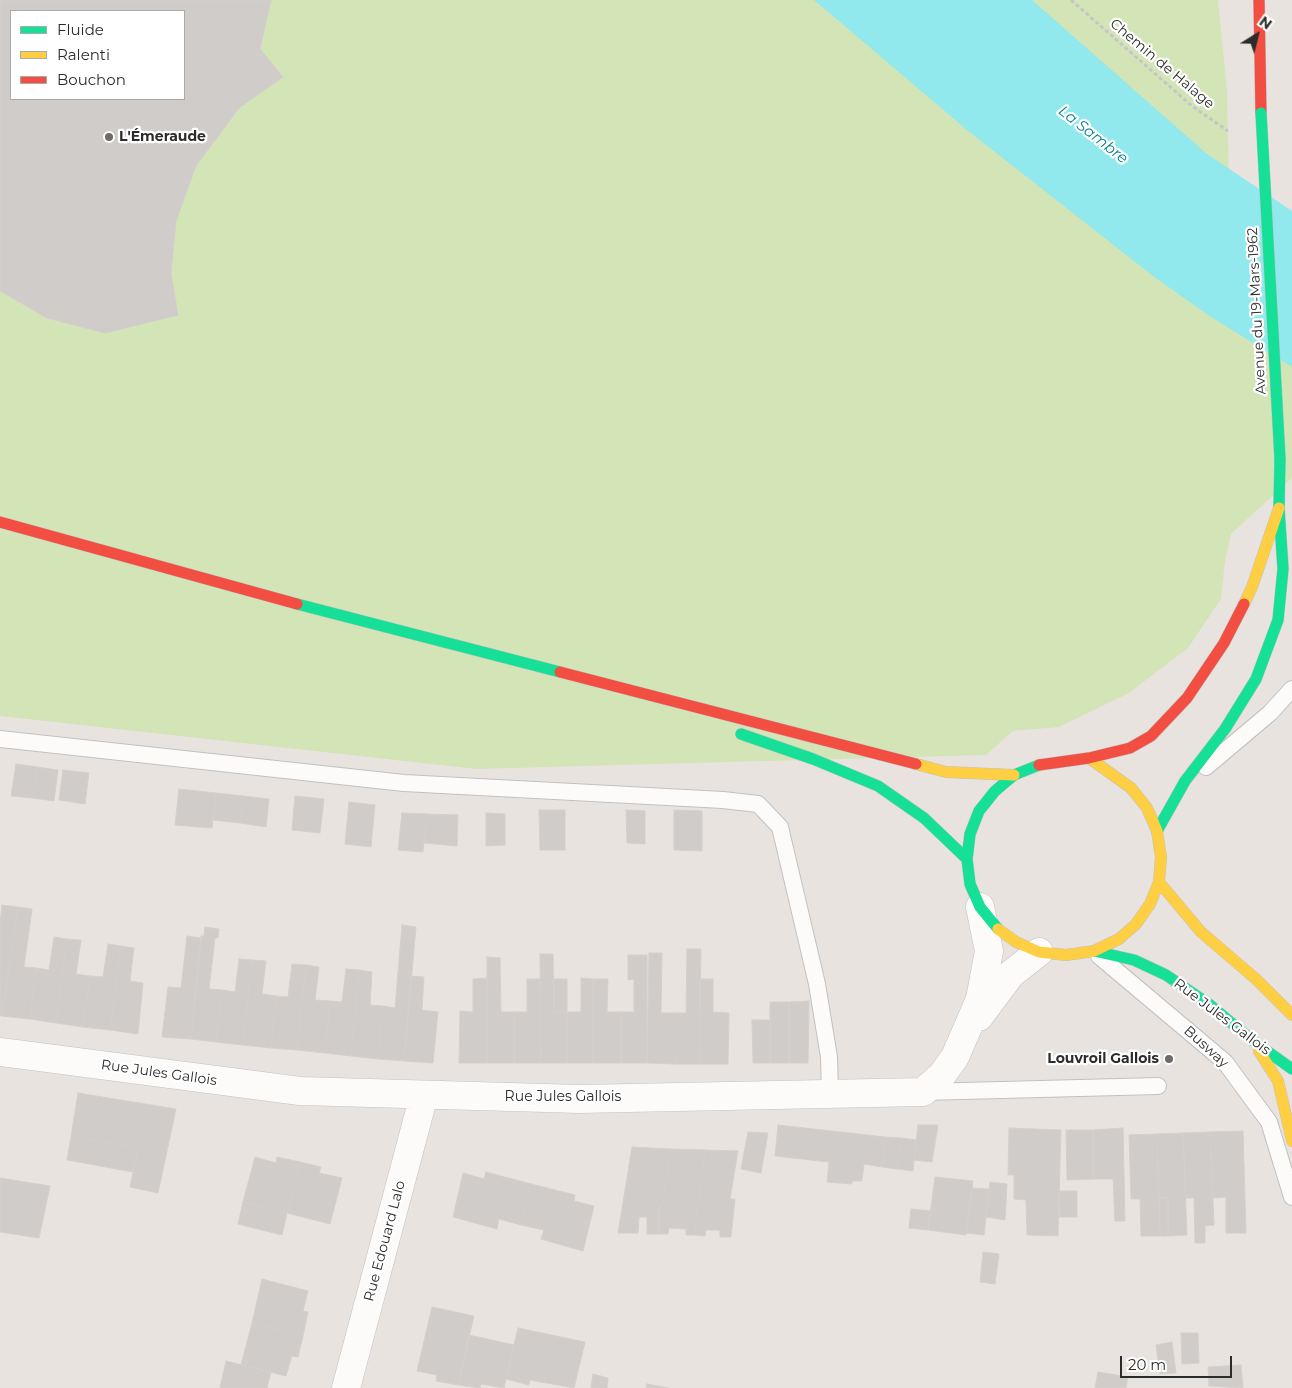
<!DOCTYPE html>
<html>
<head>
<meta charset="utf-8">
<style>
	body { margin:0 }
	#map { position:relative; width:1292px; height:1388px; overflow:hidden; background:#e9e3e0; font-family:Montserrat,sans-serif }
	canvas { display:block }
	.legend { position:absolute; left:10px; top:10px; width:175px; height:90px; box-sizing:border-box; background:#fff; border:1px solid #aaa; margin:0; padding:6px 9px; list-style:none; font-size:15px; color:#2b2b2b }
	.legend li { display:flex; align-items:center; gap:10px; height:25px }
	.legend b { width:25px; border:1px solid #aaa }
	.north { position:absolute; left:1232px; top:10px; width:50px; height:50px; -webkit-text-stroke:4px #fff; paint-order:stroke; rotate:36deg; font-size:14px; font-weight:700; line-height:20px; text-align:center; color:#2b2b2b }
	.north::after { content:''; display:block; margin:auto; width:18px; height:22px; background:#2b2b2b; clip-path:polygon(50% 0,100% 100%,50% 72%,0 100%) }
	.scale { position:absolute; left:1120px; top:1356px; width:112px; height:22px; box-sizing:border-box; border:2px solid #2b2b2b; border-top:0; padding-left:6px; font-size:15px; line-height:18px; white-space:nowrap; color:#2b2b2b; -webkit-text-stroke:4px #fff; paint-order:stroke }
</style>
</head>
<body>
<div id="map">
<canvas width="1292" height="1388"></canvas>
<ul class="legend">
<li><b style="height:6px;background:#16e098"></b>Fluide</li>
<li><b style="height:6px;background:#ffcf43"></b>Ralenti</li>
<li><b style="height:6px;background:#f24e42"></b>Bouchon</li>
</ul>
<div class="north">N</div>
<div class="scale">20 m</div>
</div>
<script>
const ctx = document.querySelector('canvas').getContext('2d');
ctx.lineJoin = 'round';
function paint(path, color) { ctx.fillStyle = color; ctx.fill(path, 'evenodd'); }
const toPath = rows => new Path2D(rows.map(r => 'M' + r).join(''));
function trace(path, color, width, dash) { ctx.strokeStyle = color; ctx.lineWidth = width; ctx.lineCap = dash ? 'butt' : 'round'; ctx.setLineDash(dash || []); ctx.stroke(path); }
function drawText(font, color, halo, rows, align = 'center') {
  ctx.font = font + ' Montserrat,sans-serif'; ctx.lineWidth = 4.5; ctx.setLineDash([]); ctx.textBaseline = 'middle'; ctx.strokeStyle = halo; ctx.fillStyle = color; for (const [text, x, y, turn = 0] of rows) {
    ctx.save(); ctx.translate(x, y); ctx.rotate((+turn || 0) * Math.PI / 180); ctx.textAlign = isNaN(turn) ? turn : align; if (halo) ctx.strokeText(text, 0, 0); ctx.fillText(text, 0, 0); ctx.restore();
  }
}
paint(toPath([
	[0,0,1218,0,1227,90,1232,330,1292,289,1292,478,1231,534,1225,561,1221,599,1188,648,1129,693,1059,727,1013,731,986,755,476,769,0,716],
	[11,11,184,11,184,99,11,99]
]), '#d3e5b7');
paint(toPath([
	[814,0,1032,0,1207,154,1292,211,1292,367,1211,317,1153,276,967,130]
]), '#91e8ed');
const building = toPath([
	[0,0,271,0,260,49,283,77,239,108,196,166,176,221,171,273,178,315,105,333,47,318,0,291,0,0],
	[11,11,184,11,184,99,11,99,11,11],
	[16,764,37,767,33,798,11,796,16,764],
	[37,767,58,770,54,801,33,798,37,767],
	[63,770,89,773,85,804,59,800,63,770],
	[179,789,216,793,212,828,175,825,179,789],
	[216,793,243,796,240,823,213,820,216,793],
	[243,796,269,799,266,827,240,823,243,796],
	[295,796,324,799,320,833,292,830,295,796],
	[349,802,375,805,371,847,345,844,349,802],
	[539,810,565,810,565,850,540,850,539,810],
	[626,810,645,811,645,844,627,843,626,810],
	[674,810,702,811,702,851,674,850,674,810],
	[402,813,427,814,423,852,398,850,402,813],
	[486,813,505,814,505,845,486,846,486,813],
	[427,814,458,815,457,846,424,843,427,814],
	[2,905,18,907,2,1016,0,1015,0,924,2,905],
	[18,907,32,909,24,967,36,968,30,1019,2,1016,18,907],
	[402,925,416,927,404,1061,378,1059,383,1006,395,1008,402,925],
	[205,927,219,929,218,938,215,938,209,989,222,990,216,1042,191,1039,201,936,204,936,205,927],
	[187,936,201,938,191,1039,162,1037,168,987,181,988,187,936],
	[54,937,67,939,56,1023,30,1019,36,968,49,970,54,937],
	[67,939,81,940,76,974,90,976,83,1027,56,1023,67,939],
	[108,944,121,946,110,1030,83,1027,90,976,103,977,108,944],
	[121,946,134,948,130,981,143,983,138,1034,110,1030,121,946],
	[687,949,701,949,699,1064,675,1064,674,1013,686,1013,687,949],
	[649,953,662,953,661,1013,674,1013,675,1064,647,1063,649,953],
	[540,954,553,954,554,1012,567,1012,567,1063,541,1063,540,954],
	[628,955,647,955,647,1063,621,1063,621,1012,634,1012,634,979,628,980,628,955],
	[487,957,500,958,501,1012,514,1012,514,1063,487,1063,487,957],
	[239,959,252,960,243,1045,216,1042,222,990,235,992,239,959],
	[252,960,266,961,262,994,276,996,271,1048,243,1045,252,960],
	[292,964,306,965,297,1050,271,1048,276,996,288,997,292,964],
	[306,965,319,967,315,1000,330,1001,325,1053,297,1050,306,965],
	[346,969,359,970,351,1056,325,1053,330,1001,342,1002,346,969],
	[359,970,372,972,370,1005,383,1006,378,1059,351,1056,359,970],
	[411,976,424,977,422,1010,438,1012,433,1063,404,1061,411,976],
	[487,978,487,1063,459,1063,460,1011,473,1012,473,979,487,978],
	[581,978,593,979,593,1063,567,1063,567,1012,581,1012,581,978],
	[527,979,540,979,541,1063,514,1063,514,1012,527,1012,527,979],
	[554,979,567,979,567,1012,554,1012,554,979],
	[593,979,608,979,607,1012,621,1012,621,1063,593,1063,593,979],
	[700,979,713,979,713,1012,729,1013,728,1064,699,1064,700,979],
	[809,1001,808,1063,789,1063,789,1002,809,1001],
	[770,1002,789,1002,789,1063,770,1063,770,1002],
	[752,1020,770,1020,770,1063,753,1063,752,1020],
	[78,1093,176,1109,158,1193,130,1187,138,1148,71,1137,78,1093],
	[778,1125,885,1137,882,1167,864,1164,862,1181,852,1181,852,1184,827,1182,829,1162,775,1156,778,1125],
	[918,1125,938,1125,932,1162,914,1160,918,1125],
	[1009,1128,1061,1130,1058,1236,1027,1235,1026,1200,1014,1199,1014,1175,1008,1175,1009,1128],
	[1123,1128,1125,1221,1115,1221,1113,1179,1093,1179,1093,1130,1123,1128],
	[1066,1130,1093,1130,1093,1179,1067,1180,1066,1130],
	[1243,1131,1246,1233,1226,1233,1226,1197,1213,1198,1210,1132,1243,1131],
	[748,1132,768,1133,761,1173,741,1169,748,1132],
	[1210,1132,1214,1225,1205,1226,1205,1243,1195,1243,1194,1198,1186,1198,1183,1133,1210,1132],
	[1183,1133,1187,1235,1168,1236,1168,1198,1159,1198,1157,1134,1183,1133],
	[1157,1134,1160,1236,1141,1236,1140,1199,1131,1199,1129,1135,1157,1134],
	[71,1137,138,1148,133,1172,67,1160,71,1137],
	[885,1137,901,1138,897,1169,882,1167,885,1137],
	[901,1138,916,1140,913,1171,897,1169,901,1138],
	[632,1147,670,1149,663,1204,659,1206,659,1234,647,1234,647,1217,639,1217,638,1233,618,1233,632,1147],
	[670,1149,705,1150,694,1235,686,1235,686,1229,669,1228,668,1234,659,1234,659,1206,663,1204,670,1149],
	[705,1150,738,1151,730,1199,735,1199,731,1237,720,1237,720,1230,706,1230,705,1236,694,1235,705,1150],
	[255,1157,276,1163,277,1157,300,1162,287,1213,243,1202,255,1157],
	[300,1162,321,1167,319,1173,342,1178,330,1224,287,1213,300,1162],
	[486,1172,531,1184,521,1225,499,1219,497,1229,453,1217,463,1173,484,1179,486,1172],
	[935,1177,973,1181,966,1235,928,1230,935,1177],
	[0,1178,50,1186,39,1238,0,1232,0,1178],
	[990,1182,1007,1184,1005,1220,986,1217,990,1182],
	[531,1184,575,1195,574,1201,594,1206,583,1251,541,1239,544,1230,521,1225,531,1184],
	[972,1188,989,1189,984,1235,966,1233,972,1188],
	[1060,1191,1077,1191,1077,1217,1059,1217,1060,1191],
	[1159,1198,1168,1198,1168,1236,1160,1236,1159,1198],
	[243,1202,287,1213,282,1235,238,1224,243,1202],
	[911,1209,931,1211,928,1230,909,1228,911,1209],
	[983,1252,999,1254,995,1284,980,1282,983,1252],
	[262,1279,308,1291,303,1311,308,1312,303,1336,252,1323,262,1279],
	[432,1307,474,1316,458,1385,436,1381,437,1375,417,1371,432,1307],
	[252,1323,303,1336,298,1357,292,1356,286,1376,241,1365,252,1323],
	[518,1328,585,1342,574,1388,530,1380,529,1385,506,1379,518,1328],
	[1181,1333,1198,1333,1199,1363,1182,1364,1181,1333],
	[469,1335,514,1345,504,1388,481,1384,480,1388,458,1385,469,1335],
	[1172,1342,1176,1373,1160,1374,1156,1345,1172,1342],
	[226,1361,271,1372,267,1388,220,1388,226,1361],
	[1241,1365,1243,1388,1209,1386,1208,1367,1241,1365],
	[1098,1372,1128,1377,1126,1388,1095,1388,1098,1372],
	[593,1374,608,1378,607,1388,591,1388,593,1374],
	[647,1384,669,1388,646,1388,647,1384]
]);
paint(building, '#d0ccca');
trace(building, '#d4cfcc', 1);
const lane = toPath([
	[0,739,404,783,723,800,758,804,780,827,817,984,829,1057,830,1094],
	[1206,767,1270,713,1292,689],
	[1099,956,1225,1062,1269,1122,1292,1197],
	[923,1092,1158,1086]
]);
const street = toPath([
	[979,1017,1011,974,1039,952],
	[0,1052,300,1091,580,1099,923,1092,942,1075,955,1057,980,999,989,951,980,907],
	[346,1388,424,1095]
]);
const fast = toPath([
	[297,604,560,672],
	[741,734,813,759,878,786,924,818,967,859],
	[1157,831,1185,781,1225,729,1256,679,1278,620,1283,569,1279,508,1280,459],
	[998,929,980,907,970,884,967,859,970,834,979,811,995,791,1014,775,1039,765],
	[1094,951,1134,960,1166,975,1210,1005,1253,1041,1292,1069]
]);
const slow = toPath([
	[1244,604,1252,587,1279,508],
	[916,764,946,772,1014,775],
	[1159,882,1201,932,1257,980,1292,1015],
	[998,929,1016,942,1039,952,1066,955,1094,951,1119,939,1136,924,1150,904,1159,882,1161,857,1157,831,1147,808,1131,788,1089,758],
	[1259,1051,1278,1081,1292,1141]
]);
const jam = toPath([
	[1259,0,1261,113],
	[0,522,297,604],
	[560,672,916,764],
	[1039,765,1089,758,1130,748,1151,736,1187,698,1224,643,1244,604]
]);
trace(lane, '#c2c1c2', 18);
trace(street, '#c2c1c2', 29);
trace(fast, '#c2c1c2', 12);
trace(slow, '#c2c1c2', 12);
trace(jam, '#c2c1c2', 12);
trace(toPath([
	[1071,0,1192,106,1228,131]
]), '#c6c6c6', 3, [4, 2.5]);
trace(lane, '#fcfbfa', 16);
trace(street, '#fcfbfa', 28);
trace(fast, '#16e098', 11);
trace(slow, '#ffcf43', 11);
trace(jam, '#f24e42', 11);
const fastBridge = toPath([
	[1261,113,1280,459]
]);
trace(fastBridge, '#c2c1c2', 12, []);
trace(fastBridge, '#16e098', 11);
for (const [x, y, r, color] of [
	[109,137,5,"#6e6b6a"],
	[1169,1059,5,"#6e6b6a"]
]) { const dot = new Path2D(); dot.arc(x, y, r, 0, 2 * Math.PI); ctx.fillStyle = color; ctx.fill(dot); trace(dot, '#fff', 2); }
drawText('14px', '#2b2b2b', '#fff', [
	["Chemin de Halage",1162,64,40],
	["Avenue du 19-Mars-1962",1257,311,-93],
	["Rue Jules Gallois",1222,1017,37],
	["Busway",1206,1047,42],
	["Rue Jules Gallois",159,1073,8],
	["Rue Jules Gallois",563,1097],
	["Rue Edouard Lalo",385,1241,-75]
]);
drawText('bold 14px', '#2b2b2b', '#fff', [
	["L'Émeraude",119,137],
	["Louvroil Gallois",1159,1059,"right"]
], 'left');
drawText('italic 15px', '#097e93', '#fff', [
	["La Sambre",1093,135,38]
]);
</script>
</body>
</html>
